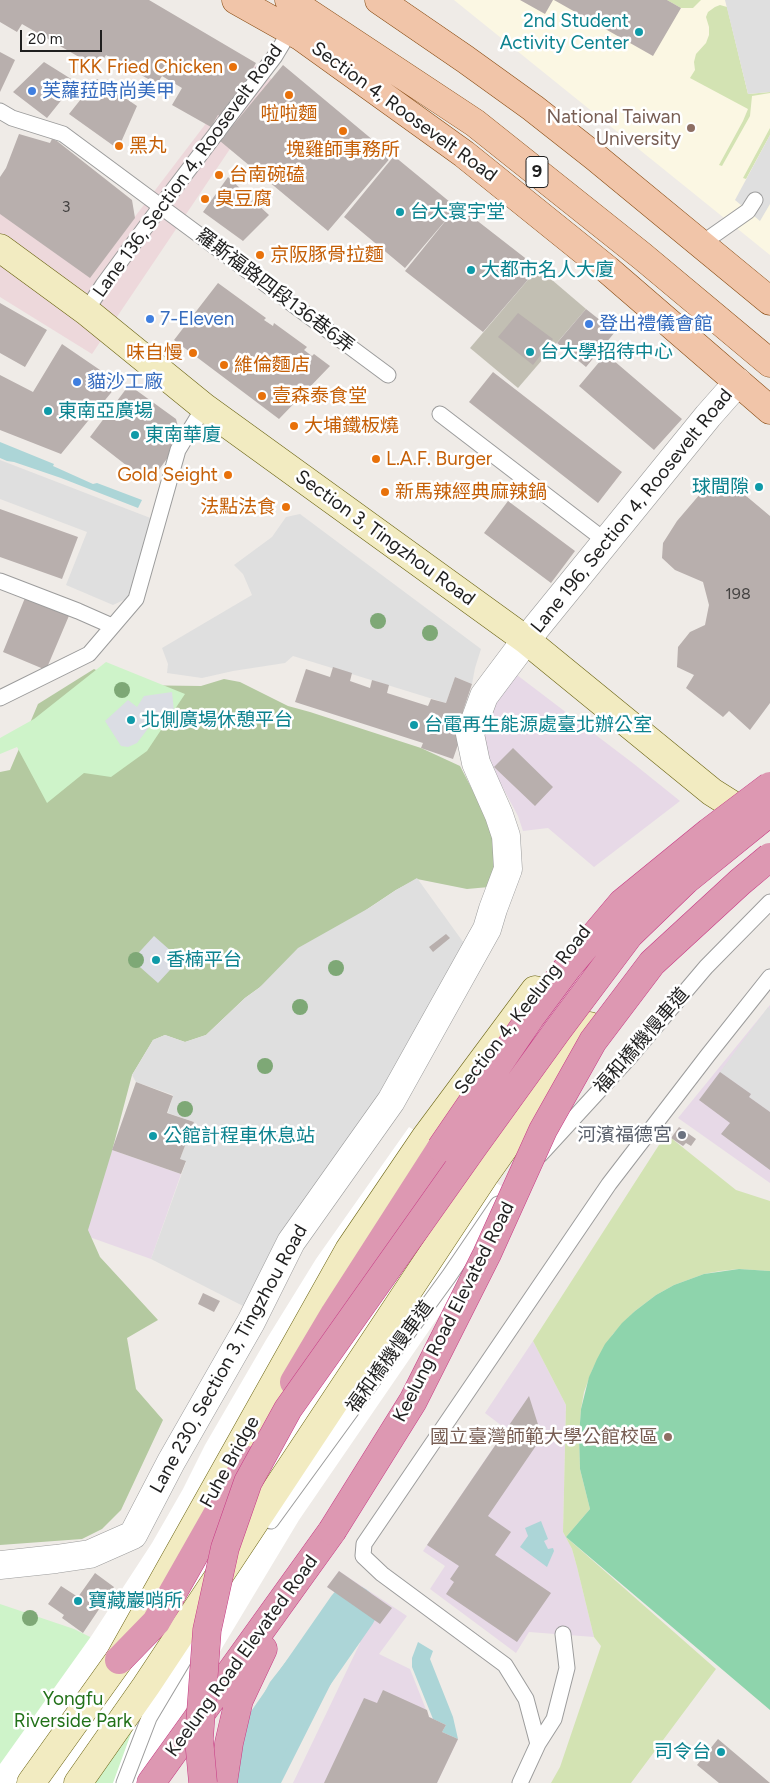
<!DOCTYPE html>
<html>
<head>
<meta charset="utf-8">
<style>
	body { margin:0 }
	#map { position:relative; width:770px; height:1783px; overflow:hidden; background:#efebe7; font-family:Figtree,sans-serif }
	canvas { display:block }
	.scale { position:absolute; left:20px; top:30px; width:82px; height:22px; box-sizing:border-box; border:2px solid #1f1f1f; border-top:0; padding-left:6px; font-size:15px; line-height:18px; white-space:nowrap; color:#1f1f1f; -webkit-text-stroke:4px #fff; paint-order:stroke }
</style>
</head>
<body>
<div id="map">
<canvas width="770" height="1783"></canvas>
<div class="scale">20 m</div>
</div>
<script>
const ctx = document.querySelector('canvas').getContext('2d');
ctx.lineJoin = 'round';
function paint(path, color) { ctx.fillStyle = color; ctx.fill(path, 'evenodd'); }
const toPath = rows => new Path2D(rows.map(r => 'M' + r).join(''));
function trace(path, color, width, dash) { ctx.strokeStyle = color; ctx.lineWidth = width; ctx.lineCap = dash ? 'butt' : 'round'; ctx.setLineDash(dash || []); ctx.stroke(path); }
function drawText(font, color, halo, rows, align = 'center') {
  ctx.font = font + ' Figtree,"Noto Sans TC",sans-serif'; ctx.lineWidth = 5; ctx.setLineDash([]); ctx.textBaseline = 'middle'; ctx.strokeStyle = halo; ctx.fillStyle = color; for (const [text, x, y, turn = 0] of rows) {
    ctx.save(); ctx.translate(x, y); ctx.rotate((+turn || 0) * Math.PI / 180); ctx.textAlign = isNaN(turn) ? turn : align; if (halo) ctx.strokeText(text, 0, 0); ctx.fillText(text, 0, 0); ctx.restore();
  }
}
paint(toPath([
	[252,63,275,82,92,354,0,297,0,190,108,252]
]), '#edd8db');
paint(toPath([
	[517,675,634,764,680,801,594,867,548,828,523,831,518,816,497,777,484,747,482,735,492,702],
	[770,1005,770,1183,678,1118],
	[112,1150,181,1174,151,1259,81,1234],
	[533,1341,566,1405,563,1532,572,1549,577,1567,594,1637,529,1632,516,1653,430,1589,445,1566,423,1551,506,1429,485,1413],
	[339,1571,407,1616,379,1654,410,1669,429,1717,446,1725,442,1732,458,1739,437,1783,293,1783,360,1643,357,1640,372,1619,327,1587]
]), '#e7d9e7');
paint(toPath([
	[454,0,770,0,770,255]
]), '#fbf7e3');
paint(toPath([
	[538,268,586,309,518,388,470,348]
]), '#c2bfb3');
paint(toPath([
	[667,0,701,0,693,8,681,8],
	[720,5,727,7,748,94,770,92,770,93,752,96,750,116,722,166,719,165,743,121,748,109,690,78,695,70,694,62,696,54,706,43,709,35,709,27,706,17,708,12,715,7],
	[770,128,770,135,746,179,743,178],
	[666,1134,736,1190,770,1201,770,1271,739,1269,720,1271,704,1274,674,1285,656,1295,635,1311,613,1334,593,1368,584,1392,581,1409,579,1436,580,1469,590,1509,566,1537,716,1669,631,1783,551,1783,560,1767,601,1646,594,1637,577,1567,572,1549,563,1532,566,1405,533,1341]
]), '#d3e3b3');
paint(toPath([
	[94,669,125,685,201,686,224,679,240,682,288,706,310,712,421,748,460,766,496,835,497,856,489,887,467,889,417,879,396,890,369,908,245,998,206,1035,185,1042,165,1035,153,1040,132,1075,112,1151,88,1230,100,1257,158,1320,127,1338,136,1389,163,1420,121,1510,102,1529,82,1539,0,1545,0,772,10,770,38,704]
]), '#b4c9a0');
paint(toPath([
	[106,662,185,694,147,751,111,777,84,773,47,803,17,747,0,754,0,738,34,719],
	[0,1604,74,1629,185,1684,136,1783,0,1783]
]), '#cef3c9');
paint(toPath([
	[739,1269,770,1271,770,1710,566,1537,590,1509,580,1469,579,1436,581,1409,589,1377,597,1359,605,1344,622,1323,635,1311,656,1295,674,1285,704,1274]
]), '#8ed4ac');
paint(toPath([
	[725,0,770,0,770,92,748,94],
	[770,135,770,204,760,221,735,200],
	[0,460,153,519,128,598,113,605,66,585,87,532,0,499],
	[300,514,481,649,475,668,472,684,455,677,446,703,293,656,285,663,233,671,202,678,167,673,168,664,162,648,252,595,243,574,234,565,272,537,286,517],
	[417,878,466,946,393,1074,277,1240,243,1306,151,1259,186,1162,180,1159,194,1122,168,1113,173,1095,136,1082,132,1075,153,1040,165,1035,185,1042,206,1035,245,998,259,988,298,948,369,908,396,890],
	[768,1007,770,1009,770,1112,749,1097,751,1094,720,1072]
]), '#dfdfdf');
paint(toPath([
	[172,692,174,711,156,718,137,743,128,747,121,746,105,721,128,700,137,707,144,696],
	[154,936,180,959,158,983,132,960]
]), '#dbdde4');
paint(toPath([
	[0,442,54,464,53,466,93,484,97,483,142,500,138,508,61,478,14,462,7,461,0,458],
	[541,1521,548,1539,544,1541,548,1549,553,1548,554,1551,547,1567,520,1547,528,1536,525,1528],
	[332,1603,363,1624,355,1636,281,1783,217,1783,270,1682],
	[418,1642,433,1651,430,1659,453,1717,458,1739,442,1732,446,1725,433,1719,412,1667,412,1658]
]), '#acd5d7');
paint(toPath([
	[409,1127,520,1198,299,1520,189,1703,159,1758,153,1783,113,1783,133,1728,92,1783,0,1783,0,1764,92,1635,152,1543,183,1489,205,1445,266,1340,316,1259]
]), '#fff');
trace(toPath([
	[246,1783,265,1735,352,1610]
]), '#acd5d7', 50);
paint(toPath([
	[0,0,149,0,256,63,224,118,218,115,211,127,172,105,182,88,162,76,157,84,106,55,98,68,22,24,17,32,0,22],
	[520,0,553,0,545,14],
	[554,0,667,0,681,8,653,56],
	[0,52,15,60,0,92],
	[44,62,76,82,47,118,13,92],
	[283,65,392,156,328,231,220,141],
	[97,79,137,106,118,149,69,114],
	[19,134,50,143,52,139,57,141,132,200,135,218,90,278,0,214,0,177,6,168],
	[394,156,456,207,457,205,538,268,483,332,405,271,451,214,405,268,344,217],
	[228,177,269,215,243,241,203,212],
	[218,283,266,318,264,320,273,326,274,323,307,347,304,350,312,356,314,354,330,366,279,419,174,340],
	[0,303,47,330,25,367,0,353],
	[586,309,615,332,586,367,557,343],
	[518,313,553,339,533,365,498,337],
	[62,344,119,383,61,454,0,430,0,375,33,392],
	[606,354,682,419,654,450,579,386],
	[493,372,622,472,598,503,469,402],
	[129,385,176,419,180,434,172,452,149,483,90,437],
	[712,480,745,495,770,516,770,703,750,730,729,711,723,717,686,688,694,675,677,667,678,647,690,632,705,625,709,605,703,582,675,570,662,558,663,543,677,521],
	[508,501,575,551,551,583,484,533],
	[0,509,78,537,62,579,0,557],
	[27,593,71,611,46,670,3,652],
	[333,667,352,673,350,681,370,688,372,680,389,685,387,693,428,706,431,699,446,703,455,677,472,684,463,711,460,739,453,759,421,748,423,743,295,702,306,669,330,677],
	[513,748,553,787,535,806,494,767],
	[446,934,450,938,433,952,429,947],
	[720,1072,751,1094,749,1097,770,1112,770,1170,721,1134,730,1123,699,1100],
	[136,1082,173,1096,167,1113,194,1122,180,1159,186,1161,181,1174,112,1150],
	[679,1127,696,1139,691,1146,686,1143,683,1146,671,1138],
	[203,1293,220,1301,214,1312,198,1304],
	[529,1396,542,1437,488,1516,511,1532,495,1555,551,1593,517,1642,446,1594,454,1582,450,1579,459,1566,427,1545],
	[339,1571,392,1608,380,1624,327,1587],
	[95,1573,114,1587,83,1633,62,1618,64,1615,48,1604,61,1586,78,1597],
	[383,1690,427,1710,429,1717,446,1725,442,1732,458,1739,437,1783,324,1783,364,1698,377,1703],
	[718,1739,770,1783,719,1783,697,1765]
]), '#b8afad');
const lane = toPath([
	[0,111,12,118,63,134,388,375],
	[701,244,748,211,755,200],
	[86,311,103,285,161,206,275,56,290,31],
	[440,414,607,542],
	[0,581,78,611,112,626],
	[0,698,89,654,136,599,178,450,204,407],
	[540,1155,629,1058,706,967,770,902],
	[271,1521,449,1276,498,1204],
	[538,1744,554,1719,567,1668,563,1634],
	[124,1783,149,1718,202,1629],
	[520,1783,538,1744,526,1699,505,1665,382,1574,363,1556,364,1544,609,1184,708,1055,770,977]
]);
const street = toPath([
	[0,1565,56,1559,90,1554,133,1535,171,1462,251,1322,291,1242,391,1101,487,929,493,909,508,869,506,836,499,815,476,763,470,734,484,696,526,640,708,416,738,382]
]);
const secondary = toPath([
	[0,248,86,311,204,407,526,640,712,792,758,821],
	[31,1783,119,1660,349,1250,425,1138,535,990],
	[78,1783,146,1686,484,1176,590,1026]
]);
const primary = toPath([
	[236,0,300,36,464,154,608,270,770,410],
	[289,0,475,123,642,256,770,363],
	[379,0,465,59,533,108,594,156,770,301]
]);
const highway = toPath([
	[294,1382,335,1313,441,1148],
	[119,1660,156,1622,248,1460],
	[151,1783,332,1531],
	[223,1783,229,1743,239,1700,263,1649]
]);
trace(lane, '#9c9c9c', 17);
trace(street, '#9c9c9c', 29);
trace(secondary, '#6a6312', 29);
trace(primary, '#884b12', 29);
trace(highway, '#c63a84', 29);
trace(lane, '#fff', 15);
trace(street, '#fff', 28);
trace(secondary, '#f2ebc1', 28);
trace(primary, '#f1c5a9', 28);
trace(highway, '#dd98b2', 28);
const highwayBridge = toPath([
	[441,1148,530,1018,568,967,622,903,709,832,770,786],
	[332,1531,413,1401,487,1254,543,1130,593,1041,652,963,740,882,770,857],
	[203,1783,199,1739,207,1630,225,1548,248,1482,288,1409,474,1146,557,1031,629,935,686,880,770,812]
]);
trace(highwayBridge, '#c63a84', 29, []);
trace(highwayBridge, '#dd98b2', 28);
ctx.fillStyle = '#7ea876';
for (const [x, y] of [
	[378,621],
	[430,633],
	[122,690],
	[136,960],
	[336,968],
	[300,1007],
	[265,1066],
	[185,1109],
	[30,1618]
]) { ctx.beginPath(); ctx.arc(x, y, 8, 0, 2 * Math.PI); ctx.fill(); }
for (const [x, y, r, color] of [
	[639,32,5,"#0f9aa8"],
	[233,67,5,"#e8710a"],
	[32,91,5,"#3f7fe0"],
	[289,95,5,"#e8710a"],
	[691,128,5,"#8d6e63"],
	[343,131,5,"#e8710a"],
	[119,146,5,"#e8710a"],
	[219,175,5,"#e8710a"],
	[205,199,5,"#e8710a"],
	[400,212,5,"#0f9aa8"],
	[260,255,5,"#e8710a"],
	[471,270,5,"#0f9aa8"],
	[150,319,5,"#3f7fe0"],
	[589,324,5,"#3f7fe0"],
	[530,352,5,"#0f9aa8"],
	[193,353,5,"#e8710a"],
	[224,365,5,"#e8710a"],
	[77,382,5,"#3f7fe0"],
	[262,396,5,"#e8710a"],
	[48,411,5,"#0f9aa8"],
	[294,426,5,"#e8710a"],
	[135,435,5,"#0f9aa8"],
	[376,459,5,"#e8710a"],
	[228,475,5,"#e8710a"],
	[759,487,5,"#0f9aa8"],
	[385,492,5,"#e8710a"],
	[286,507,5,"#e8710a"],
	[131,720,5,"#0f9aa8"],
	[414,725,5,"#0f9aa8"],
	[156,960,5,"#0f9aa8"],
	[682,1135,5,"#6b7280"],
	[153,1136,5,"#0f9aa8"],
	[668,1437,5,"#8d6e63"],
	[78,1601,5,"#0f9aa8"],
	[721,1752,5,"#0f9aa8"]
]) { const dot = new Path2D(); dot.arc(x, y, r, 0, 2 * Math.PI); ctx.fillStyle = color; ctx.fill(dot); trace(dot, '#fff', 2); }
drawText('16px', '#454342', null, [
	["3",66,207],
	["198",738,594]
]);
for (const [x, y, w] of [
	[537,172,22]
]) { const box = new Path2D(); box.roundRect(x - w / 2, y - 15.5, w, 31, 4); ctx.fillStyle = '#fff'; ctx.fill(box); trace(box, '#1f1f1f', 1); }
drawText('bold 18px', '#1f1f1f', null, [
	["9",537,172]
]);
drawText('19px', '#0d838f', '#fff', [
	["2nd Student",629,21,"right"],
	["Activity Center",629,43,"right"],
	["台大寰宇堂",410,212],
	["大都市名人大廈",481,270],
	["台大學招待中心",540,352],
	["東南亞廣場",58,411],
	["東南華廈",145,435],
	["球間隙",749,487,"right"],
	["北側廣場休憩平台",141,720],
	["台電再生能源處臺北辦公室",424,725],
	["香楠平台",166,960],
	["公館計程車休息站",163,1136],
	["寶藏巖哨所",88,1601],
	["司令台",711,1752,"right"]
], 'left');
drawText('19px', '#c56008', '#fff', [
	["TKK Fried Chicken",223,67,"right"],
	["啦啦麵",289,114,"center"],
	["黑丸",129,146],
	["塊雞師事務所",343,150,"center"],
	["台南碗磕",229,175],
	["臭豆腐",215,199],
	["京阪豚骨拉麵",270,255],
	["味自慢",183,353,"right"],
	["維倫麵店",234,365],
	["壹森泰食堂",272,396],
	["大埔鐵板燒",304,426],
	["L.A.F. Burger",386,459],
	["Gold Seight",218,475,"right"],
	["新馬辣經典麻辣鍋",395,492],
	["法點法食",276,507,"right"]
], 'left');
drawText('19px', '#366cbe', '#fff', [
	["芙蘿菈時尚美甲",42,91],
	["7-Eleven",160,319],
	["登出禮儀會館",599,324],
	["貓沙工廠",87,382]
], 'left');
drawText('19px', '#1f1f1f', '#fff', [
	["Section 4, Roosevelt Road",404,112,36],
	["Lane 136, Section 4, Roosevelt Road",188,171,-54],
	["羅斯福路四段136巷6弄",275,291,37],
	["Lane 196, Section 4, Roosevelt Road",632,511,-51],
	["Section 3, Tingzhou Road",385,538,36],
	["Section 4, Keelung Road",523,1010,-52],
	["福和橋機慢車道",642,1041,-49],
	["Keelung Road Elevated Road",454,1312,-63],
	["福和橋機慢車道",390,1357,-54],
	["Lane 230, Section 3, Tingzhou Road",229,1359,-61],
	["Fuhe Bridge",230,1462,-61],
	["Keelung Road Elevated Road",242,1656,-54]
]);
drawText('19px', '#785e54', '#fff', [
	["National Taiwan",681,117],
	["University",681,139],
	["國立臺灣師範大學公館校區",658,1437]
], 'right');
drawText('19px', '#5b616d', '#fff', [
	["河濱福德宮",672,1135]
], 'right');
drawText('19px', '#227119', '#fff', [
	["Yongfu",73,1699],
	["Riverside Park",73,1721]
]);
</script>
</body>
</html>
